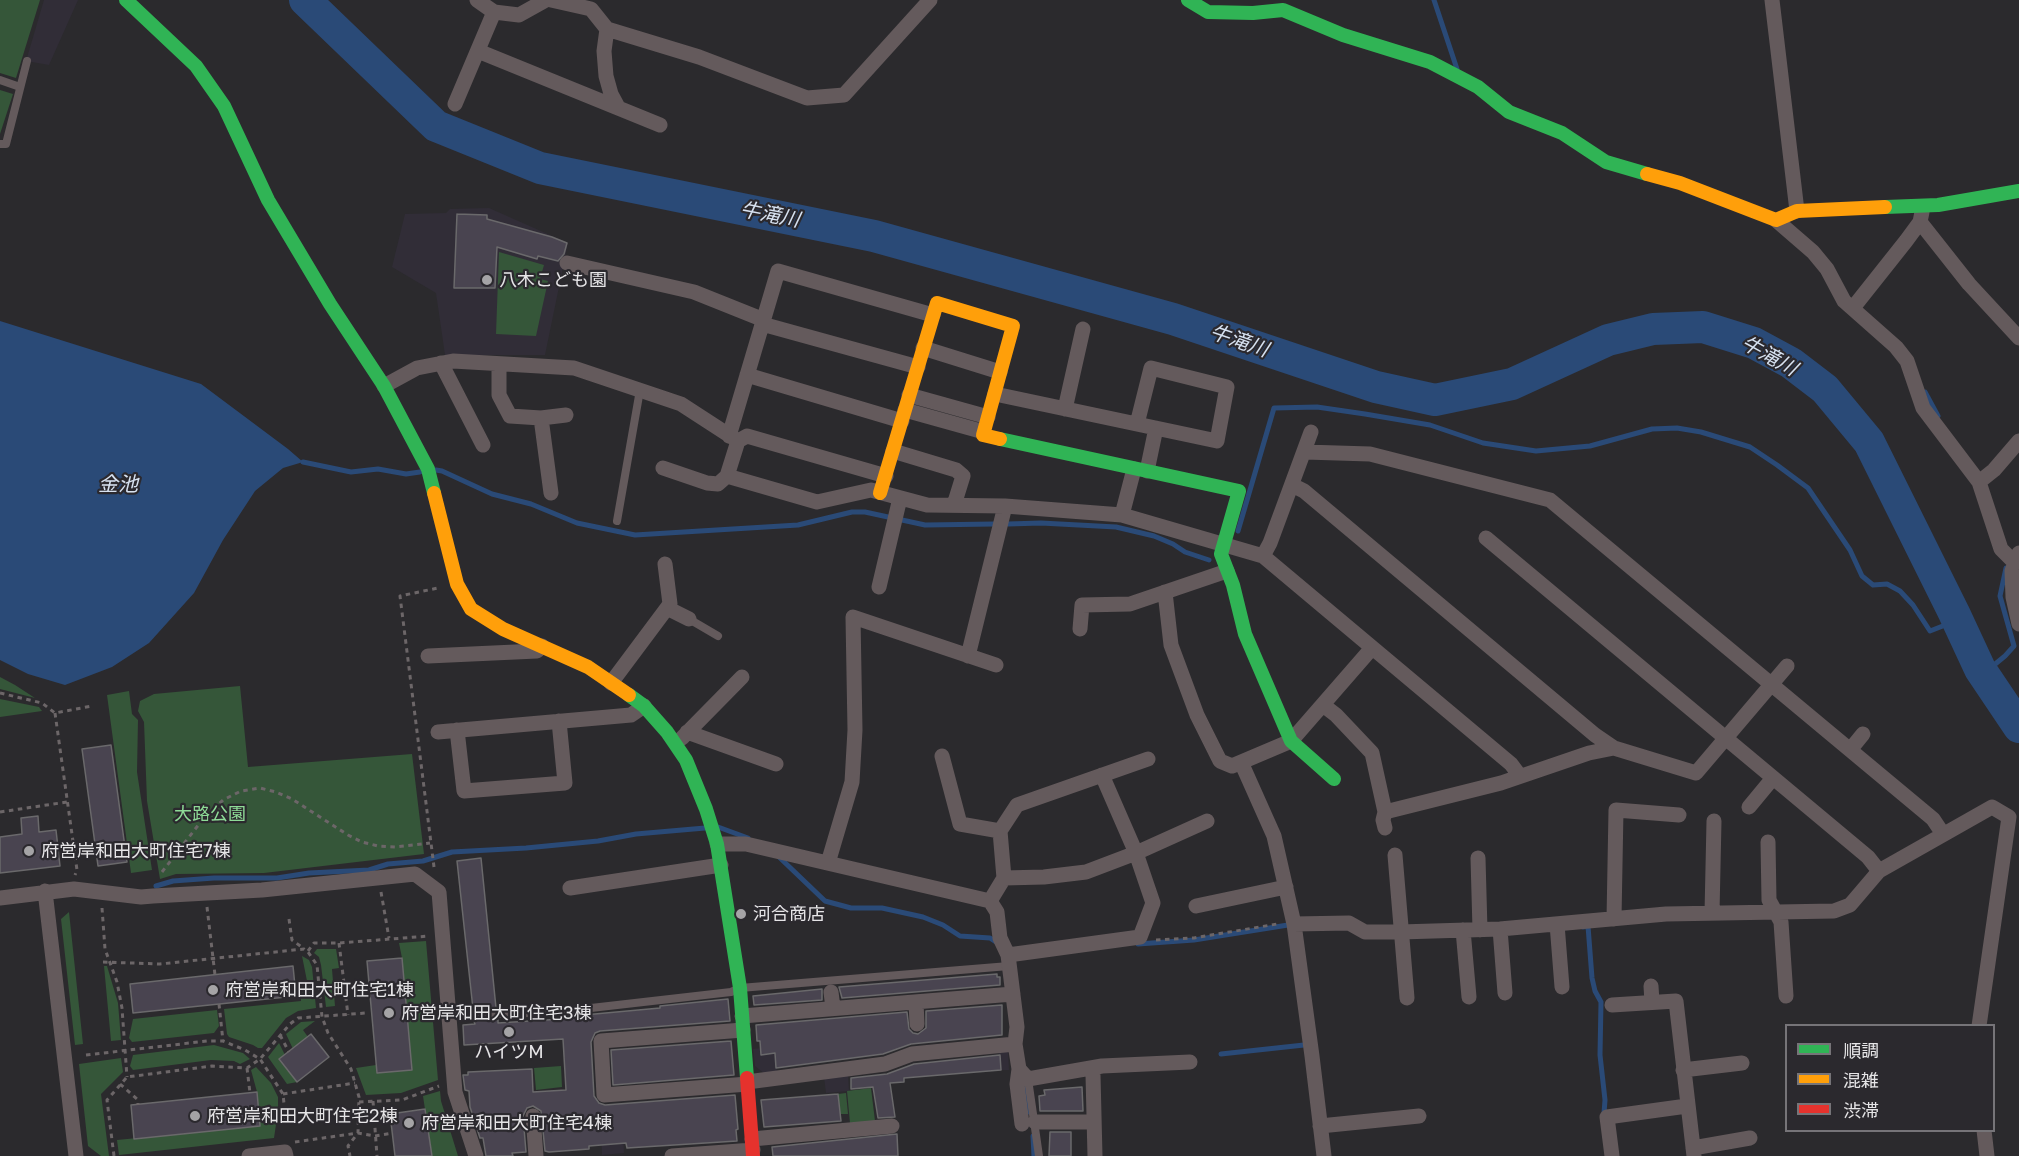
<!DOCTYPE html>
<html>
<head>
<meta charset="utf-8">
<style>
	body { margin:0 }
	#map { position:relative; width:2019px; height:1156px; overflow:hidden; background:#2b2a2d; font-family:"Golos Text","Noto Sans JP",sans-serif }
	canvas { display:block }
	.legend { position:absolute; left:1785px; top:1024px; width:210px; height:108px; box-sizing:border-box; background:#2b292e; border:2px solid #767478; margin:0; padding:8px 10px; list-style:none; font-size:18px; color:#e6e5e7 }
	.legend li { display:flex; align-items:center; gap:12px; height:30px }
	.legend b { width:30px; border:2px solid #767478 }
</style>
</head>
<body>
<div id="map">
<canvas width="2019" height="1156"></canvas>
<ul class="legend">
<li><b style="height:8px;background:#30b455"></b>順調</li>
<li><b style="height:8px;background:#ff9f0a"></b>混雑</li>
<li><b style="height:8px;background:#e5322d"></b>渋滞</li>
</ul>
</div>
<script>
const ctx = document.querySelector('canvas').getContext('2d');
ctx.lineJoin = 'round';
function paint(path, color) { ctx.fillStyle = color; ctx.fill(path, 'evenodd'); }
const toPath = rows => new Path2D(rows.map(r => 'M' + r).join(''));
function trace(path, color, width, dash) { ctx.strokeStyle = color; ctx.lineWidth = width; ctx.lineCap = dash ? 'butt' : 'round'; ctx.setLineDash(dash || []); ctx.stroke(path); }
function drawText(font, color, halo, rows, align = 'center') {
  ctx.font = font + ' "Golos Text","Noto Sans JP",sans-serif'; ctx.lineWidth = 4.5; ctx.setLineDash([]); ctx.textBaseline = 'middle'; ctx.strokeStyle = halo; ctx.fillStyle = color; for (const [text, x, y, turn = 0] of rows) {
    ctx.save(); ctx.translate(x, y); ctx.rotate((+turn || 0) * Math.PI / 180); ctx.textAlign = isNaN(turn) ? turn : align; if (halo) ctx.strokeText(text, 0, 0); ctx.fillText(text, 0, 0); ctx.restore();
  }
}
paint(toPath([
	[44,0,78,0,49,65,26,61],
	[489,208,568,243,545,355,445,355,436,293,392,267,405,214,446,213,450,209],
	[761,1048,775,1053,777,1073,765,1074,755,1066,753,1049],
	[1008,1051,1009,1070,1001,1070,999,1052],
	[848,1074,849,1091,826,1093,824,1077],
	[623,1128,624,1153,602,1155,601,1130]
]), '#312d37');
paint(toPath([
	[0,0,40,0,16,78,0,73],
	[0,90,13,94,0,134],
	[499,252,544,265,540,279,548,281,536,336,496,334],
	[0,677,15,685,35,698,0,689],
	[240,686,248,767,412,754,424,854,264,873,176,874,160,879,147,801,144,722,138,711,140,701,154,694],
	[129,691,132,714,138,720,137,772,152,870,131,873,107,695],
	[0,699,39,707,42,711,0,717],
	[69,912,83,1044,75,1045,61,919],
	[426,941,438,1080,401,1093,366,1095,356,1068,376,1065,377,1073,402,958,399,943],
	[317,949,336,949,339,968,332,969,335,1006,326,1007,321,965,319,957,314,953],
	[302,956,309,960,312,967,316,1008,298,1011,286,1018,262,1048,258,1048,253,1045,229,1037,227,1034,224,1009,301,1001,299,982,307,981],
	[104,966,107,966,118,1003,121,1040,111,1041],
	[217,1010,219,1026,214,1033,132,1042,129,1038,133,1019],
	[315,1021,303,1030,308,1037,293,1049,286,1034,301,1022],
	[279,1043,285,1055,279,1060,297,1082,287,1084,268,1057],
	[214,1045,243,1053,250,1059,240,1064,234,1061,211,1060,133,1070,130,1066,133,1055],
	[121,1058,123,1072,101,1094,109,1156,101,1156,88,1146,79,1064],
	[561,1066,562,1087,536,1090,534,1068],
	[256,1067,271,1083,278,1097,278,1111,274,1138,119,1155,117,1140,260,1126,257,1092,251,1070],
	[871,1088,875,1121,850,1123,847,1091],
	[440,1091,441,1101,458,1156,432,1156,423,1096],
	[846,1093,848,1114,840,1114,838,1094]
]), '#355639');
paint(toPath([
	[0,321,201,384,288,449,303,462,283,468,255,491,223,540,194,593,149,643,112,667,65,685,28,674,0,660]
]), '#2a4a77');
trace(toPath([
	[1434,0,1457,69],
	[1925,392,1938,416],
	[303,462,351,472,378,469,406,474,420,472],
	[436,470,442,471,492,494,531,504,577,523,635,535,798,525,852,512,865,512,888,517],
	[902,520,925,525,994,524],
	[1008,524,1041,523,1116,527,1154,536,1173,544,1185,552,1209,560],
	[1238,531,1274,408,1317,407,1365,414,1430,425,1483,443,1536,451,1590,446,1652,429,1677,428,1701,432,1750,447,1777,465,1808,488,1850,550,1862,576,1873,585,1887,584,1900,591,1913,605,1930,631,1958,620],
	[1983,674,2005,656,2014,646,2000,596,2006,568],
	[718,827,748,838],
	[778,856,825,901,851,908,882,908,923,917,943,925,960,936,990,938,996,942],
	[156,886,173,881,214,878,277,878,309,873,369,870,388,864,423,861,452,852,526,848,598,841,636,834,705,828],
	[1583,927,1588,926,1592,978,1595,991,1601,1002,1600,1055,1605,1100,1604,1113],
	[1138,944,1194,940,1288,925],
	[1221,1054,1304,1045],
	[1024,1084,1029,1112],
	[1033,1136,1034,1156]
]), '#2a4a77', 5);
trace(toPath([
	[305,0,436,126,540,168,874,236,1173,319,1376,387,1435,400,1512,384,1608,340,1653,329,1703,327,1754,343,1791,363,1825,389,1869,442,1954,613,1980,669,2019,727]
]), '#2a4a77', 32);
const building = toPath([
	[457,214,487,215,487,219,552,237,567,243,564,254,558,261,538,256,537,259,497,247,495,288,454,288,457,214],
	[111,745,127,862,98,866,82,749,111,745],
	[38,816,39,832,56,830,60,866,0,873,0,837,22,834,21,818,38,816],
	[481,858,496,1008,473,1009,457,861,481,858],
	[402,958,412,1070,377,1073,367,961,402,958],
	[293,966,296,996,133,1013,130,984,293,966],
	[997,974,997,977,1000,977,1000,985,842,998,839,987,997,974],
	[822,989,822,1000,754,1005,753,996,822,989],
	[728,999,730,1021,600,1031,595,1033,591,1042,594,1096,599,1103,605,1105,735,1095,738,1129,736,1130,737,1141,627,1148,626,1143,589,1146,589,1149,549,1152,545,1151,541,1111,533,1106,527,1108,523,1116,526,1152,512,1153,513,1156,486,1156,483,1138,480,1138,470,1107,469,1091,465,1090,463,1075,468,1075,468,1072,532,1069,533,1092,566,1090,563,1039,464,1045,463,1025,475,1024,474,1021,498,1020,498,1023,562,1019,562,1017,660,1008,660,1006,728,999],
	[1002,1005,1002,1035,911,1044,883,1054,776,1068,775,1053,761,1055,760,1041,757,1041,756,1025,907,1012,909,1029,913,1033,918,1034,926,1028,926,1011,1002,1005],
	[311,1034,329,1057,297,1082,279,1059,311,1034],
	[731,1041,734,1075,613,1085,611,1050,731,1041],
	[1000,1055,1001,1070,904,1078,904,1082,890,1083,895,1117,878,1118,873,1087,851,1089,851,1078,887,1074,914,1064,1000,1055],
	[1082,1087,1083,1111,1040,1111,1039,1096,1045,1095,1044,1090,1082,1087],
	[257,1092,260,1126,134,1139,131,1105,257,1092],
	[838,1094,841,1121,764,1127,761,1100,838,1094],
	[425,1109,432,1156,395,1156,390,1114,425,1109],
	[1050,1132,1071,1132,1071,1156,1049,1156,1050,1132],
	[897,1134,898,1156,773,1156,772,1147,897,1134]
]);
paint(building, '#494450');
trace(building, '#6a696b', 1.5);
trace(toPath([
	[0,693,42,703,55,713,92,706],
	[55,713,77,870,75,875],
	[0,812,67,802],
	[434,867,400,596,438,588],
	[162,872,203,819,223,800,241,791,260,788,276,792,292,799,348,835,362,842,378,846,396,847,430,843],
	[381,892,389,938],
	[207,907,215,975],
	[102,908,105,949,117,982,122,1008,127,1077],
	[289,919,292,940,303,948],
	[1156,940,1194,938,1277,924],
	[339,943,348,1015],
	[308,951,314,943,339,943,429,936],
	[103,962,160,964,304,949,308,952,317,965,322,1017,328,1033,351,1069,359,1097,358,1133,348,1146,350,1156],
	[219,1004,223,1041],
	[280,1035,289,1052],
	[86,1055,207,1041,223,1041,245,1050,260,1059,283,1094,286,1123],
	[247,1068,250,1093],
	[120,1084,138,1100,138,1105],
	[283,1094,355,1083],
	[373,1101,377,1156],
	[359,1102,402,1100,439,1086],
	[295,1142,358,1133,375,1136,393,1133],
	[114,1156,107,1100,127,1077,212,1066,247,1068,260,1059,290,1024,298,1018,366,1013]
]), '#6c6668', 3, [4.5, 4.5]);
trace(toPath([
	[0,80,20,87],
	[0,144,6,144,27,61],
	[617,521,640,390],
	[689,619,718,636],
	[449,1016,556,1012,731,992,740,988,1009,966],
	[1028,1079,1039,1156]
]), '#645a5c', 8);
trace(toPath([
	[477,0,494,12,519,15,546,0],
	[551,0,591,9,607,29,699,57,807,98,844,95,930,0],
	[1772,0,1797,211],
	[607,29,604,51,606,76,611,94,618,107],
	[478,51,660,125],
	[455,104,494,12],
	[1776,220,1813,252,1827,269,1844,301,1896,347,1907,361,1923,408,1979,482,2001,549,2015,563],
	[1920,222,1969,284,2019,338],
	[567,263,694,292,764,320],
	[1856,304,1906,241,1920,222,1922,212],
	[762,324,918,367],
	[923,348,1000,372],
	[441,363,483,445],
	[499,364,499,395,510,416,541,418,566,415],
	[747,375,902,421],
	[384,386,417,368,453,361,574,368,681,404,738,441],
	[995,394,1217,441,1227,387,1151,368,1137,424],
	[909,395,988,417],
	[1065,409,1083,329],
	[905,410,984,432],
	[541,418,551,493],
	[729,436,778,271,933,315],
	[893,451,956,470,963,476,954,505],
	[1305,452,1370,454,1550,500,1933,819,1943,834],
	[663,468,707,483,718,484,727,476,738,441,747,436,886,476],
	[1147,471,1156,428],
	[727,476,817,502,871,490,927,505,1005,506,1122,515,1263,556,1511,764,1520,776],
	[1979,482,1994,470,2019,441],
	[1292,485,1304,491,1595,735,1614,748],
	[1122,515,1134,469],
	[1486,538,1868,857,1879,871],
	[2019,553,2012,571,2013,597,2019,624],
	[1263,556,1270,543,1311,432],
	[879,587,900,498],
	[1165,592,1171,645,1197,715,1220,761,1232,766,1291,741,1372,648],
	[667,608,689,619],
	[1080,629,1082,605,1130,604,1227,571],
	[428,656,537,651,542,646],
	[968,656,1005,506],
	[611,683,670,604,665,564],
	[1323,705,1336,715,1372,753,1385,812,1383,820,1385,828],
	[457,730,464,791,565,783,559,721],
	[438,732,631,715,644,706],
	[687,732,776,764],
	[682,738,742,677],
	[1850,750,1863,734],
	[942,756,960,824,1000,831],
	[1241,762,1274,836,1294,924,1312,1056,1324,1156],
	[1749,807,1773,778],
	[1385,812,1501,783,1589,753,1614,748,1696,773,1787,666],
	[1768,842,1769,900,1781,922,1786,996],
	[717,844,746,844,990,901,997,912,1000,938,1008,955],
	[1395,855,1407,998],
	[1478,858,1480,930],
	[828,863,852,782,855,730,853,617,996,665],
	[1004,878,1000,831,1017,805,1148,759],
	[570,888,721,865],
	[45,891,76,1156],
	[0,898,74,889,141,897,153,896,262,890,415,874,439,892,455,1092,476,1156],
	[990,901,1004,878,1044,877,1086,872,1136,853,1207,821],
	[1196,906,1286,887],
	[1712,913,1714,821],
	[1614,919,1616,810,1679,815],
	[1294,924,1349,923,1365,932,1400,932,1500,929,1666,914,1834,911,1850,905,1879,871,1992,807,2009,817],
	[1557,924,1562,987],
	[1500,929,1505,993],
	[1463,930,1469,997],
	[1651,986,1652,1002],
	[831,992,833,1008],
	[916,1002,917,1024],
	[1612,1005,1676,1001,1694,1156],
	[742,1016,1013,994],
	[1979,1026,2009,817],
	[743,1030,601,1041,604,1095,748,1084],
	[1019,1069,1028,1079,1102,1066,1190,1062],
	[1683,1070,1742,1063],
	[1093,1075,1095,1156],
	[747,1082,885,1064,912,1054,1015,1044],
	[533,1116,536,1156],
	[1035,1122,1094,1122],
	[1022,1124,1017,1084,1019,1069,1015,1044,1017,1027,1008,955,1140,937,1153,903,1136,853,1102,775],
	[1320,1126,1419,1116],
	[1984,1130,1987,1156],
	[752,1139,892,1126],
	[1693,1148,1750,1138],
	[249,1156,285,1152,286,1156],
	[672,1156,753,1150],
	[1612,1156,1607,1117,1687,1106]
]), '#645a5c', 15);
trace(toPath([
	[126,0,196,66,224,106,268,200,330,304,384,386,428,469,434,493],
	[1188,0,1208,12,1253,13,1283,10,1343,35,1430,62,1478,87,1509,112,1562,133,1606,162,1647,174],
	[1885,207,1938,205,2019,191],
	[1000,439,1239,491,1221,554,1233,585,1245,634,1291,741,1334,779],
	[629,695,644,706,667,732,686,760,706,809,717,844,740,988,747,1078]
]), '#30b455', 14);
trace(toPath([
	[1647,174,1680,183,1776,220,1797,211,1885,207],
	[434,493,457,584,471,609,503,629,588,667,629,695],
	[880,493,937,303,1013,326,983,435,1000,439]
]), '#ff9f0a', 14);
trace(toPath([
	[747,1078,753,1156]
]), '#e5322d', 14);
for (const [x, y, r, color] of [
	[487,280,6,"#a5a4a6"],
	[29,851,6,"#a5a4a6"],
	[741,914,6,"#a5a4a6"],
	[213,990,6,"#a5a4a6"],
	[389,1013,6,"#a5a4a6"],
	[509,1032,6,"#a5a4a6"],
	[195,1116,6,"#a5a4a6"],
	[409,1123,6,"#a5a4a6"]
]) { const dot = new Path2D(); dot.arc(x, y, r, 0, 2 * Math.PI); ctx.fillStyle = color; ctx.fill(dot); trace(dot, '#2b292e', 2); }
drawText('18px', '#e6e5e7', '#2b292e', [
	["八木こども園",499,280],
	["府営岸和田大町住宅7棟",41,851],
	["河合商店",753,914],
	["府営岸和田大町住宅1棟",225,990],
	["府営岸和田大町住宅3棟",401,1013],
	["ハイツM",509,1052,"center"],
	["府営岸和田大町住宅2棟",207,1116],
	["府営岸和田大町住宅4棟",421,1123]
], 'left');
drawText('18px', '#8edb97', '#2b292e', [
	["大路公園",210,814]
]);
drawText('italic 20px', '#d7e2f1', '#2b292e', [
	["牛滝川",770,215,11],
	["牛滝川",1239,341,19],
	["牛滝川",1769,356,29],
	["金池",118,485]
]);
</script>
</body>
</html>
